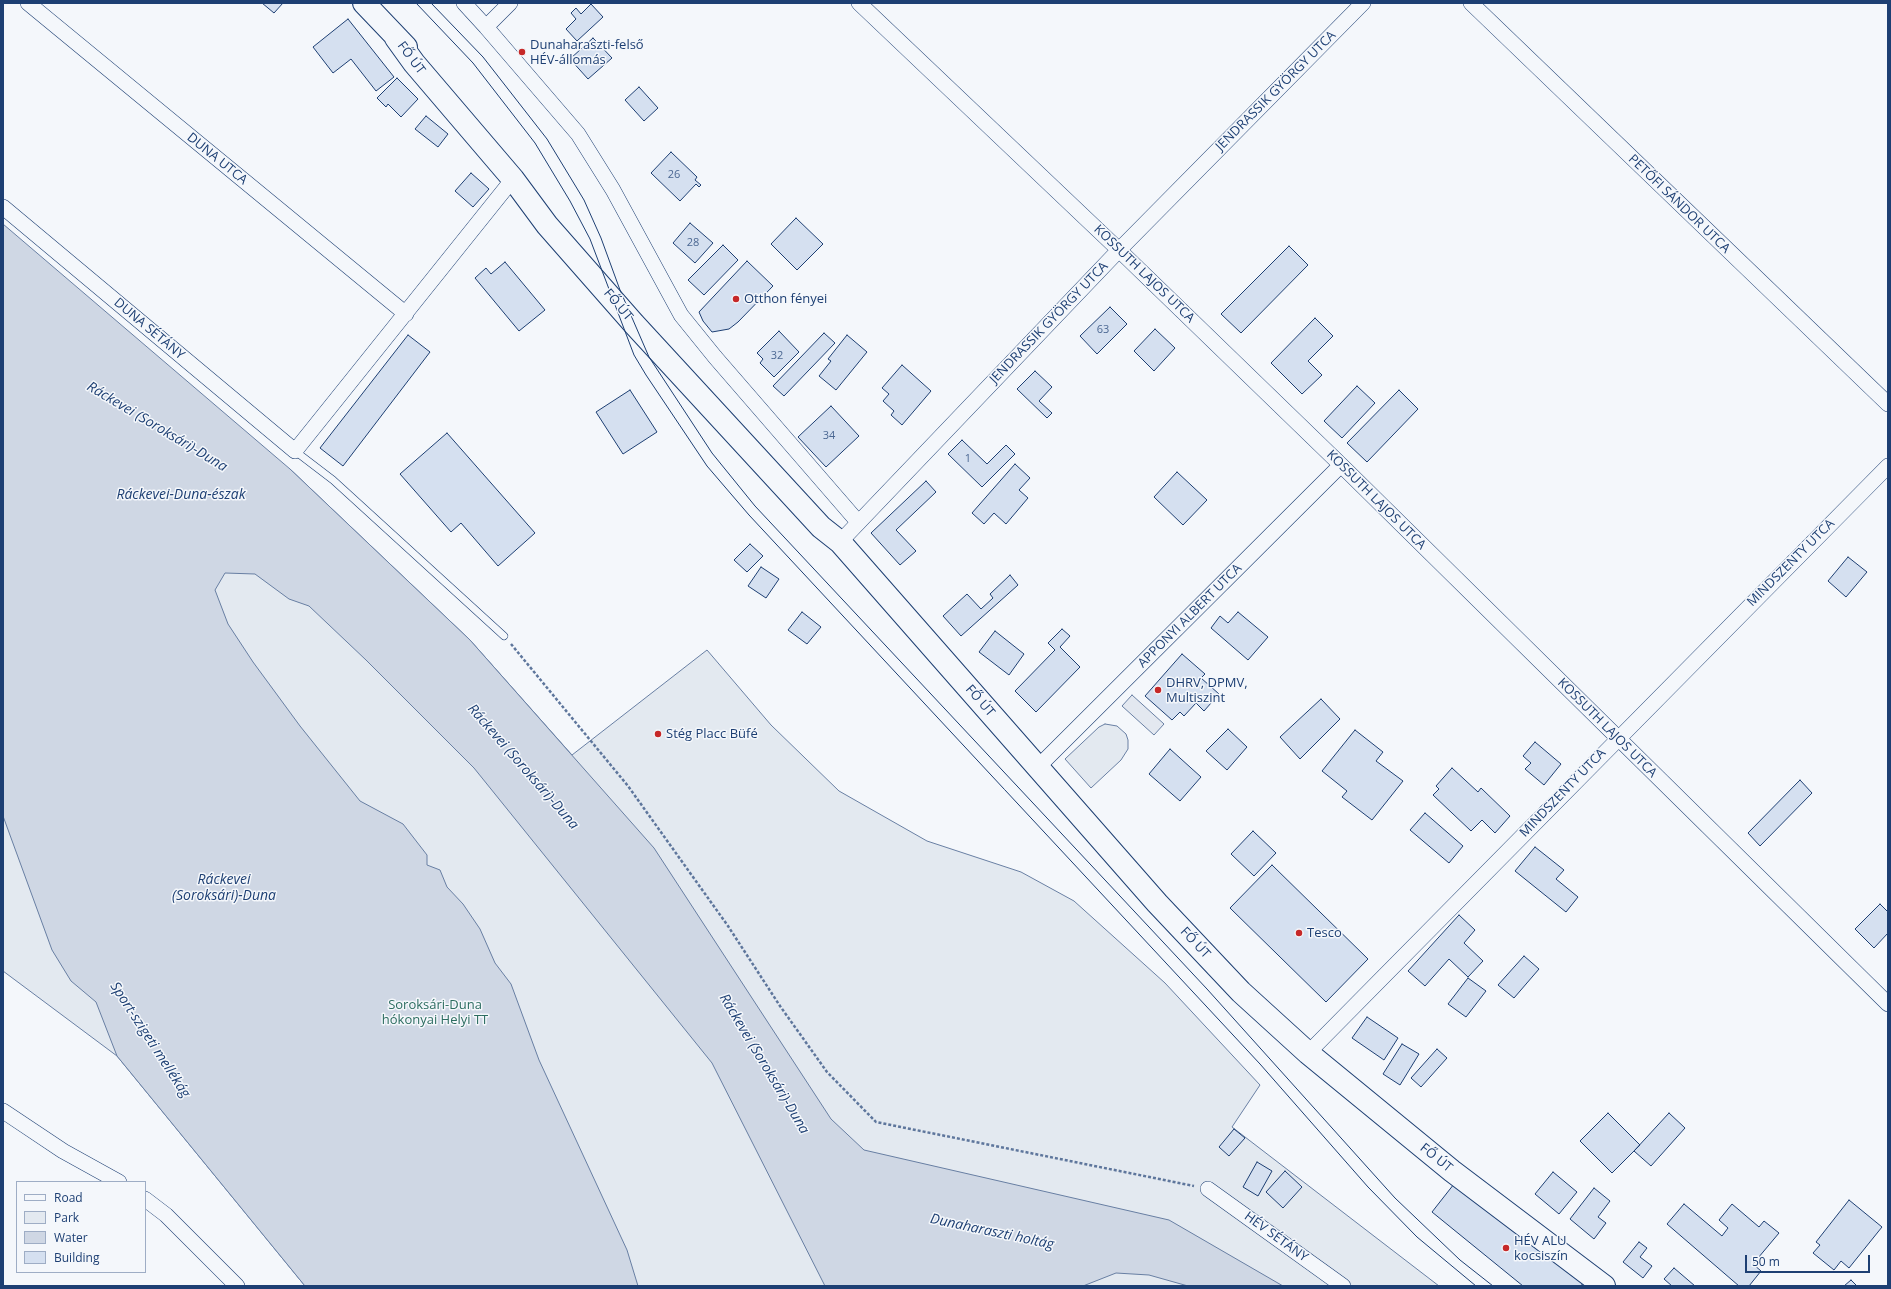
<!DOCTYPE html>
<html>
<head>
<meta charset="utf-8">
<style>
	body { margin:0 }
	#map { position:relative; width:1891px; height:1289px; overflow:hidden; background:#f4f7fb; font-family:"Open Sans",sans-serif }
	canvas { display:block }
	.frame { position:absolute; inset:0; border:4px solid #1d3f73; pointer-events:none }
	.legend { position:absolute; left:16px; top:1181px; width:130px; height:92px; box-sizing:border-box; background:#f4f7fb; border:1px solid #9eadc5; margin:0; padding:5px 7px; list-style:none; font-size:12px; color:#1d3f73 }
	.legend li { display:flex; align-items:center; gap:8px; height:20px }
	.legend b { width:20px; border:1px solid #9eadc5 }
	.scale { position:absolute; left:1745px; top:1255px; width:125px; height:18px; box-sizing:border-box; border:2px solid #1d3f73; border-top:0; padding-left:5px; font-size:12px; line-height:14px; white-space:nowrap; color:#1d3f73; -webkit-text-stroke:3px #f4f7fb; paint-order:stroke }
</style>
</head>
<body>
<div id="map">
<canvas width="1891" height="1289"></canvas>
<div class="frame"></div>
<ul class="legend">
<li><b style="height:5px;background:#f4f7fb"></b>Road</li>
<li><b style="height:11px;background:#e3e9f0"></b>Park</li>
<li><b style="height:11px;background:#cfd7e4"></b>Water</li>
<li><b style="height:11px;background:#d5e0f0"></b>Building</li>
</ul>
<div class="scale">50 m</div>
</div>
<script>
const ctx = document.querySelector('canvas').getContext('2d');
ctx.lineJoin = 'round';
function paint(path, color) { ctx.fillStyle = color; ctx.fill(path, 'evenodd'); }
const toPath = rows => new Path2D(rows.map(r => 'M' + r).join(''));
function trace(path, color, width, dash) { ctx.strokeStyle = color; ctx.lineWidth = width; ctx.lineCap = dash ? 'butt' : 'round'; ctx.setLineDash(dash || []); ctx.stroke(path); }
function drawText(font, color, halo, rows, align = 'center') {
  ctx.font = font + ' "Open Sans",sans-serif'; ctx.lineWidth = 3; ctx.setLineDash([]); ctx.textBaseline = 'middle'; ctx.strokeStyle = halo; ctx.fillStyle = color; for (const [text, x, y, turn = 0] of rows) {
    ctx.save(); ctx.translate(x, y); ctx.rotate((+turn || 0) * Math.PI / 180); ctx.textAlign = isNaN(turn) ? turn : align; if (halo) ctx.strokeText(text, 0, 0); ctx.fillText(text, 0, 0); ctx.restore();
  }
}
const green = toPath([
	[3,447,290,469,470,640,572,755,707,650,771,725,839,791,927,841,1021,872,1074,901,1165,983,1260,1085,1232,1127,1439,1286,305,1286,117,1056,3,971,3,447],
	[1105,724,1117,726,1126,734,1128,740,1128,749,1121,760,1091,788,1065,759,1099,727,1105,724]
]);
paint(green, '#e3e9f0');
trace(green, '#687fa3', 1);
const parking = toPath([
	[1132,695,1164,724,1154,735,1122,706,1132,695]
]);
paint(parking, '#e3e8f0');
trace(parking, '#687fa3', 1);
const water = toPath([
	[3,224,290,469,470,640,654,848,831,1119,864,1150,1169,1220,1283,1286,1188,1286,1149,1275,1116,1273,1083,1286,825,1286,712,1063,474,768,366,660,309,606,289,599,255,574,225,573,215,590,228,624,253,662,300,726,360,801,403,824,427,855,427,865,440,870,447,887,463,904,480,929,495,963,511,984,539,1060,627,1250,638,1286,305,1286,117,1056,96,1002,71,981,52,950,3,816,3,224]
]);
paint(water, '#cfd7e4');
trace(water, '#687fa3', 1);
const building = toPath([
	[262,3,283,3,274,13,262,3],
	[591,4,603,17,577,41,566,29,576,19,571,13,576,8,581,14,591,4],
	[348,19,394,77,376,91,351,59,333,73,313,47,348,19],
	[593,38,612,58,588,79,570,59,593,38],
	[397,78,418,99,401,117,388,104,386,107,377,98,397,78],
	[639,87,658,108,644,121,625,100,639,87],
	[426,116,448,134,438,147,415,129,426,116],
	[671,152,697,177,695,180,701,185,699,187,696,184,680,201,651,173,671,152],
	[471,173,489,189,473,207,455,191,471,173],
	[796,218,823,244,797,270,771,244,796,218],
	[690,223,713,243,695,263,673,243,690,223],
	[723,245,738,260,704,295,688,280,723,245],
	[1289,246,1308,265,1241,333,1221,314,1289,246],
	[747,261,773,286,738,322,729,329,712,332,703,321,699,312,747,261],
	[505,262,545,310,519,331,475,278,486,268,491,274,505,262],
	[1110,307,1127,324,1097,354,1080,336,1110,307],
	[1315,318,1333,336,1308,361,1322,375,1302,394,1271,363,1315,318],
	[1155,329,1175,348,1154,371,1134,351,1155,329],
	[779,331,799,352,774,377,760,363,763,359,757,353,779,331],
	[824,333,835,343,784,396,773,386,824,333],
	[408,335,430,352,343,466,320,448,408,335],
	[847,335,867,352,836,390,819,376,831,361,828,359,847,335],
	[902,365,931,391,902,425,891,415,894,411,883,401,889,394,882,388,902,365],
	[1035,371,1052,387,1039,401,1052,413,1047,418,1017,389,1035,371],
	[1357,386,1375,403,1342,438,1324,421,1357,386],
	[630,390,657,432,623,454,596,412,630,390],
	[1399,390,1418,409,1367,462,1347,443,1399,390],
	[831,406,859,436,826,467,798,437,831,406],
	[447,433,535,533,498,566,461,523,451,532,400,474,447,433],
	[962,440,987,464,1006,445,1015,454,982,487,948,454,962,440],
	[1015,464,1030,478,1019,490,1028,498,1006,524,994,513,984,524,972,513,1015,464],
	[1177,472,1207,500,1183,525,1154,497,1177,472],
	[926,481,936,492,896,530,916,551,900,565,871,533,926,481],
	[750,544,763,556,747,572,734,560,750,544],
	[1848,557,1867,572,1846,597,1828,581,1848,557],
	[761,567,779,579,766,598,748,586,761,567],
	[1010,575,1018,585,961,636,943,616,967,594,981,609,993,598,990,594,1010,575],
	[802,612,821,627,807,644,788,630,802,612],
	[1238,612,1268,637,1248,660,1211,628,1220,616,1228,623,1238,612],
	[1062,629,1070,636,1060,647,1080,667,1036,712,1015,691,1055,650,1048,643,1062,629],
	[995,631,1024,654,1009,675,979,652,995,631],
	[1182,654,1205,674,1201,678,1219,694,1204,711,1196,703,1184,716,1180,712,1172,720,1145,696,1182,654],
	[1321,699,1340,719,1300,759,1280,737,1321,699],
	[1228,729,1247,747,1227,770,1206,751,1228,729],
	[1355,730,1383,752,1376,761,1403,781,1372,820,1342,797,1347,791,1322,771,1355,730],
	[1535,742,1561,764,1544,785,1525,769,1531,763,1523,756,1535,742],
	[1170,749,1201,777,1180,801,1149,774,1170,749],
	[1452,768,1478,792,1481,788,1510,816,1495,833,1482,820,1471,831,1433,795,1439,789,1436,786,1452,768],
	[1800,780,1812,793,1760,846,1748,833,1800,780],
	[1425,813,1463,846,1449,863,1410,830,1425,813],
	[1253,831,1276,853,1254,876,1231,854,1253,831],
	[1535,847,1564,870,1556,879,1578,897,1566,912,1515,871,1535,847],
	[1272,865,1368,959,1326,1002,1230,908,1272,865],
	[1880,904,1888,912,1888,933,1874,948,1855,929,1880,904],
	[1459,915,1475,930,1464,943,1483,961,1468,977,1449,959,1425,986,1408,971,1459,915],
	[1524,956,1539,969,1514,998,1498,985,1524,956],
	[1468,978,1486,991,1466,1017,1448,1004,1468,978],
	[1367,1017,1398,1038,1384,1060,1352,1038,1367,1017],
	[1402,1044,1419,1054,1400,1085,1383,1074,1402,1044],
	[1437,1049,1447,1058,1421,1087,1411,1078,1437,1049],
	[1608,1113,1640,1145,1612,1173,1580,1141,1608,1113],
	[1669,1113,1685,1128,1651,1166,1634,1151,1669,1113],
	[1234,1129,1245,1138,1229,1156,1219,1147,1234,1129],
	[1257,1162,1272,1171,1258,1196,1243,1187,1257,1162],
	[1285,1171,1302,1187,1283,1208,1266,1192,1285,1171],
	[1553,1172,1577,1192,1559,1214,1535,1194,1553,1172],
	[1454,1184,1583,1283,1581,1286,1523,1286,1432,1212,1454,1184],
	[1594,1188,1610,1201,1598,1217,1606,1223,1594,1239,1570,1219,1594,1188],
	[1849,1200,1882,1227,1849,1268,1841,1261,1834,1270,1813,1253,1820,1245,1816,1242,1849,1200],
	[1684,1204,1722,1236,1728,1228,1719,1220,1732,1204,1759,1227,1764,1221,1779,1233,1753,1264,1761,1271,1749,1286,1739,1286,1667,1224,1684,1204],
	[1639,1242,1647,1248,1640,1257,1652,1266,1643,1278,1623,1262,1639,1242],
	[1674,1268,1695,1286,1672,1286,1664,1279,1674,1268],
	[1851,1280,1857,1286,1844,1286,1851,1280]
]);
paint(building, '#d5e0f0');
trace(building, '#1d3f73', 1);
const service = toPath([
	[295,451,333,480,504,636]
]);
const minor = toPath([
	[28,3,406,314],
	[464,3,486,27,578,134,613,190,681,315,715,357,858,522],
	[859,3,1119,250,1341,465,1888,1004],
	[1471,3,1888,404],
	[486,27,510,3],
	[3,207,295,451,513,179],
	[840,542,1119,250,1363,3],
	[1038,767,1341,465],
	[1308,1053,1888,466],
	[3,1111,63,1151,119,1182],
	[1208,1189,1343,1286],
	[145,1199,166,1215,237,1286]
]);
const primary = toPath([
	[364,3,406,47],
	[396,38,414,63,513,179,547,225,634,324,821,527,840,542,1157,903,1241,992,1308,1053,1452,1171,1604,1286]
]);
trace(service, '#1d3f73', 8);
trace(minor, '#1d3f73', 16);
trace(primary, '#1d3f73', 24);
trace(toPath([
	[511,644,628,786,728,926,780,1006,827,1072,876,1122,1194,1186]
]), '#5e769c', 2.5, [3, 2]);
trace(service, '#f4f7fb', 7);
trace(minor, '#f4f7fb', 15);
trace(primary, '#f4f7fb', 22);
trace(toPath([
	[416,3,473,63,535,143,570,201,590,239,634,355,646,375,707,466,749,515,1260,1064,1368,1187,1417,1237,1476,1286],
	[431,3,483,57,547,139,584,200,601,238,620,290,649,357,712,453,755,506,1207,989,1395,1198,1460,1260,1493,1286]
]), '#1d3f73', 1);
for (const [x, y, r, color] of [
	[522,52,4,"#c62828"],
	[736,299,4,"#c62828"],
	[1158,690,4,"#c62828"],
	[658,734,4,"#c62828"],
	[1299,933,4,"#c62828"],
	[1506,1248,4,"#c62828"]
]) { const dot = new Path2D(); dot.arc(x, y, r, 0, 2 * Math.PI); ctx.fillStyle = color; ctx.fill(dot); trace(dot, '#f4f7fb', 1.5); }
drawText('11px', '#4b6792', null, [
	["26",674,175],
	["28",693,243],
	["63",1103,330],
	["32",777,356],
	["34",829,436],
	["1",968,459]
]);
drawText('13px', '#1d3f73', '#f4f7fb', [
	["Dunaharaszti-felső",530,45],
	["HÉV-állomás",530,60],
	["Otthon fényei",744,299],
	["DHRV, DPMV,",1166,683],
	["Multiszint",1166,698],
	["Stég Placc Büfé",666,734],
	["Tesco",1307,933],
	["HÉV ALU",1514,1241],
	["kocsiszín",1514,1256]
], 'left');
drawText('13px', '#1d3f73', '#f4f7fb', [
	["FŐ ÚT",411,58,53],
	["JENDRASSIK GYÖRGY UTCA",1276,91,-45],
	["DUNA UTCA",217,159,39],
	["PETŐFI SÁNDOR UTCA",1679,204,44],
	["KOSSUTH LAJOS UTCA",1144,274,44],
	["FŐ ÚT",618,305,50],
	["JENDRASSIK GYÖRGY UTCA",1049,323,-46],
	["DUNA SÉTÁNY",149,329,40],
	["KOSSUTH LAJOS UTCA",1376,500,45],
	["MINDSZENTY UTCA",1791,563,-45],
	["APPONYI ALBERT UTCA",1190,616,-45],
	["FŐ ÚT",980,701,49],
	["KOSSUTH LAJOS UTCA",1607,728,45],
	["MINDSZENTY UTCA",1563,793,-46],
	["FŐ ÚT",1195,943,47],
	["FŐ ÚT",1436,1158,39],
	["HÉV SÉTÁNY",1276,1237,36]
]);
drawText('13px', '#2c6c60', '#f4f7fb', [
	["Soroksári-Duna",435,1005],
	["hókonyai Helyi TT",435,1020]
]);
drawText('italic 14px', '#1d3f73', '#f4f7fb', [
	["Ráckevei (Soroksári)-Duna",157,427,31],
	["Ráckevei-Duna-észak",181,495],
	["Ráckevei (Soroksári)-Duna",523,767,49],
	["Ráckevei",224,880],
	["(Soroksári)-Duna",224,896],
	["Sport-szigeti mellékág",150,1040,57],
	["Ráckevei (Soroksári)-Duna",764,1064,59],
	["Dunaharaszti holtág",992,1232,12]
]);
</script>
</body>
</html>
